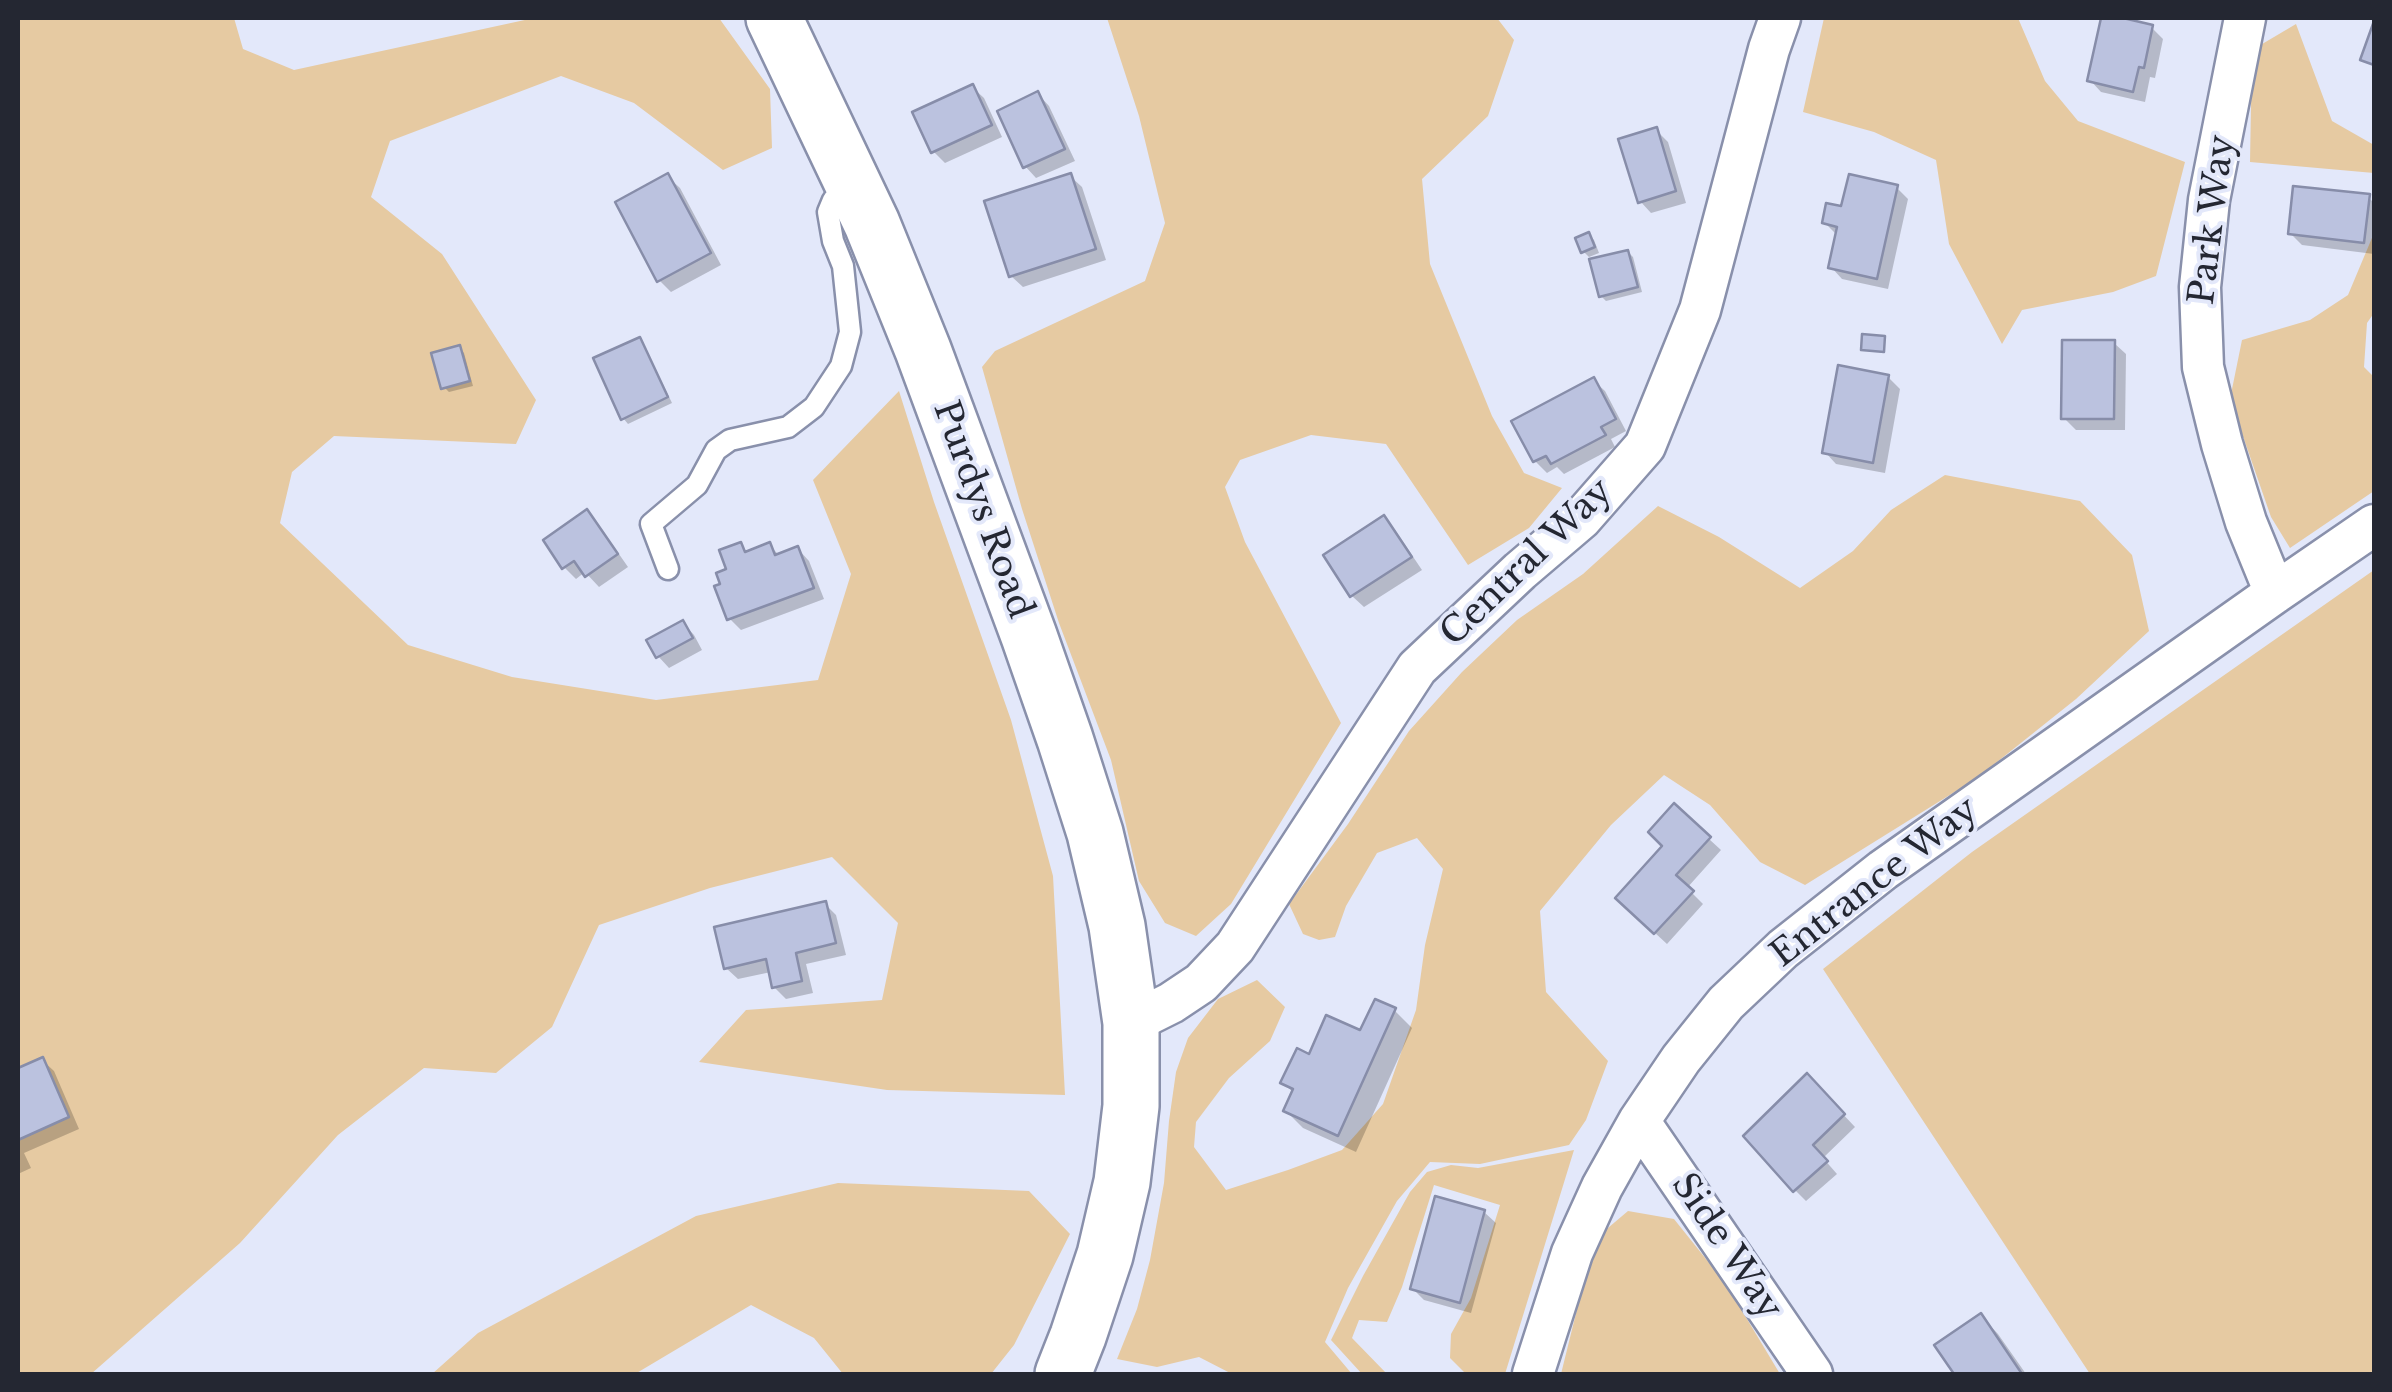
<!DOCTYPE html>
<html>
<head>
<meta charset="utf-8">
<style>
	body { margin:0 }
	#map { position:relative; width:2392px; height:1392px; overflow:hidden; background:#e3e8fa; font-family:"Libre Baskerville",serif }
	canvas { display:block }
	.frame { position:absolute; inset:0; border:20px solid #242732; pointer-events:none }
</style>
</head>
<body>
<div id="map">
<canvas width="2392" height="1392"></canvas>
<div class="frame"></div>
</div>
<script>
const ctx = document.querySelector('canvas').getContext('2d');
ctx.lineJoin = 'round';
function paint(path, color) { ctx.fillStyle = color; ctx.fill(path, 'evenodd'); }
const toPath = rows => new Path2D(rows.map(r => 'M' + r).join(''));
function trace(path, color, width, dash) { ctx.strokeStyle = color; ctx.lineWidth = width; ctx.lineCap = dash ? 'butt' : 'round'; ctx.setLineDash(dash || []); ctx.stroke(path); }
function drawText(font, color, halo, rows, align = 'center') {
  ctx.font = font + ' "Libre Baskerville",serif'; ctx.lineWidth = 8; ctx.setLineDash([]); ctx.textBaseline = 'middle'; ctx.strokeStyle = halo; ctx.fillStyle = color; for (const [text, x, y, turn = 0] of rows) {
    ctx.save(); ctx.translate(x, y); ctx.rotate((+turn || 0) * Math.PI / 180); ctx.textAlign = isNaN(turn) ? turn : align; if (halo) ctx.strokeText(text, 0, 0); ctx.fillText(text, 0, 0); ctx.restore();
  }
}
paint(toPath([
	[18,18,234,18,243,49,294,70,534,18,719,18,770,89,772,148,723,170,634,103,561,76,390,141,371,197,442,254,536,400,516,444,334,436,292,472,280,523,408,645,512,677,656,700,818,680,851,574,813,480,899,391,934,502,1011,720,1053,876,1065,1095,887,1090,699,1062,746,1010,882,1000,898,923,832,857,710,888,599,925,552,1027,496,1073,424,1068,338,1135,240,1243,91,1374,18,1374],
	[1107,18,1497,18,1514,40,1488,116,1422,179,1430,264,1492,416,1524,473,1562,488,1529,528,1468,565,1386,444,1311,435,1240,460,1225,487,1245,542,1341,723,1231,904,1196,936,1165,923,1139,881,1111,760,1059,623,1022,509,982,367,995,351,1145,281,1165,223,1139,116],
	[1824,18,2018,18,2045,81,2078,121,2185,162,2156,276,2113,292,2022,310,2002,344,1949,244,1936,160,1874,132,1803,112],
	[2296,24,2332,121,2374,145,2374,173,2250,162,2252,50],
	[2374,233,2374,313,2367,323,2364,367,2374,377,2374,491,2290,548,2271,517,2230,399,2242,340,2310,320,2348,295],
	[1945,475,2080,501,2132,555,2149,631,2076,699,1977,778,1805,885,1760,862,1710,805,1664,775,1611,825,1540,911,1546,992,1608,1061,1586,1120,1569,1145,1480,1164,1430,1162,1397,1201,1348,1288,1325,1342,1352,1374,1232,1374,1199,1357,1157,1367,1117,1359,1137,1309,1150,1260,1164,1183,1169,1121,1176,1072,1188,1038,1218,999,1257,980,1285,1007,1270,1041,1229,1078,1196,1122,1194,1147,1226,1190,1288,1170,1342,1150,1383,1104,1416,1010,1425,945,1443,869,1417,838,1377,853,1346,906,1335,937,1319,940,1303,934,1289,904,1348,824,1409,731,1462,672,1517,620,1583,574,1658,506,1719,537,1800,588,1853,551,1891,510],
	[2374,570,2374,1374,2090,1374,1823,969,1972,852],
	[1574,1150,1505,1374,1466,1374,1450,1358,1451,1334,1471,1298,1500,1205,1434,1185,1402,1287,1387,1322,1359,1320,1352,1338,1387,1374,1362,1374,1331,1340,1363,1276,1410,1192,1427,1172,1451,1165,1478,1168],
	[838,1183,1029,1191,1070,1234,1014,1345,991,1374,843,1374,814,1338,751,1305,635,1374,432,1374,478,1333,696,1216],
	[1628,1211,1674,1219,1726,1284,1780,1374,1561,1374,1585,1277,1602,1233]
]), '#e6caa2');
paint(toPath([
	[2103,18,2137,18,2135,24,2152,28,2163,39,2155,78,2150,77,2145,102,2101,92,2090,80],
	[972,87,984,98,1002,137,945,163,933,151],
	[1038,94,1049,106,1075,161,1036,178,1025,166],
	[1656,130,1668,142,1686,203,1651,213,1640,201],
	[1070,176,1082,187,1106,260,1023,287,1011,276],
	[668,177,680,188,721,265,671,292,659,280],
	[1896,187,1908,199,1888,289,1842,279,1831,267,1836,234,1824,222,1843,209],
	[2368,197,2374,203,2374,254,2302,245,2290,233],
	[1589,235,1594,240,1599,253,1589,257,1584,252],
	[1628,252,1633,257,1642,292,1606,301,1601,296],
	[639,340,644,345,672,403,628,424,623,418],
	[2114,343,2126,354,2125,430,2076,430,2064,418],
	[459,348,464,353,473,386,449,392,444,387],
	[1888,377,1900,389,1885,473,1836,464,1825,452],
	[1593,380,1605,391,1626,431,1611,439,1615,447,1564,474,1557,467,1547,473,1535,461,1515,422],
	[587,512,598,524,628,567,599,587,585,572,576,579,564,567],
	[1384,518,1395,530,1422,570,1364,607,1352,596,1326,556],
	[740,545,748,553,769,545,780,556,798,549,809,561,824,599,741,630,730,619,730,571],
	[683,623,694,635,702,650,669,668,658,656],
	[1674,807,1721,850,1687,888,1703,904,1667,944,1629,909,1665,846],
	[825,904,836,915,846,955,806,964,813,993,786,999,774,987,771,972,738,979,726,968],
	[1395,1011,1412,1028,1356,1152,1303,1128,1286,1111,1294,1093,1283,1083,1310,1057,1362,1034],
	[42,1060,54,1071,79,1129,24,1153,31,1168,18,1174,18,1070],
	[1807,1076,1855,1127,1823,1158,1837,1174,1806,1201,1795,1190],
	[1484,1212,1496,1223,1471,1313,1424,1300,1413,1289],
	[1981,1316,1998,1334,2026,1374,1957,1374,1937,1346]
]), '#0003');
const building = toPath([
	[2101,18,2123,18,2153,25,2144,68,2139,67,2133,92,2087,81,2101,18],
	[2374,21,2374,65,2360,60,2374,21],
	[973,84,992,125,931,153,912,112,973,84],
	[1038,91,1065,149,1023,168,997,111,1038,91],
	[1657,127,1676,191,1638,203,1618,139,1657,127],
	[668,173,711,253,657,282,615,202,668,173],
	[1071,173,1096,249,1009,277,984,201,1071,173],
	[1849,174,1898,185,1877,279,1828,268,1837,227,1822,223,1826,203,1841,206,1849,174],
	[2293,186,2370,194,2364,243,2288,234,2293,186],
	[1589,232,1595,247,1581,253,1575,238,1589,232],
	[1628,250,1638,287,1599,297,1589,259,1628,250],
	[1862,334,1885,336,1884,352,1861,350,1862,334],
	[640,337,668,397,621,420,593,358,640,337],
	[2062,340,2115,340,2114,419,2061,419,2062,340],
	[460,345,470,381,441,389,431,353,460,345],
	[1838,365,1889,375,1873,463,1822,453,1838,365],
	[1594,377,1616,419,1601,427,1606,435,1551,464,1546,456,1533,462,1511,421,1594,377],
	[587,509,618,554,585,577,574,561,562,569,543,540,587,509],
	[1384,515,1412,557,1350,597,1323,555,1384,515],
	[741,542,745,552,770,542,775,555,798,546,814,588,727,620,714,586,720,584,716,573,726,569,719,550,741,542],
	[683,620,693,638,656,658,646,640,683,620],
	[1674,803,1711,837,1676,875,1694,891,1654,934,1615,898,1662,846,1648,832,1674,803],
	[826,901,836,943,796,953,802,981,772,988,766,959,724,969,714,927,826,901],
	[1375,999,1396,1008,1338,1136,1283,1111,1293,1089,1280,1083,1297,1048,1309,1054,1326,1015,1360,1030,1375,999],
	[43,1057,69,1117,18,1140,18,1068,43,1057],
	[1807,1073,1845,1114,1813,1145,1828,1161,1793,1192,1743,1136,1807,1073],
	[1435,1196,1485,1210,1460,1303,1410,1289,1435,1196],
	[1981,1313,2022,1374,1954,1374,1934,1345,1981,1313]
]);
paint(building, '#bbc2df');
trace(building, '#878da9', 2.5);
const service = toPath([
	[668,569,651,524,697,485,716,450,730,440,788,427,814,407,841,366,850,332,843,266,833,241,828,212,833,200,853,190]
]);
const minor = toPath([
	[2245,18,2209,200,2200,287,2203,367,2222,444,2246,522,2275,593],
	[1131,1023,1171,1003,1201,983,1235,947,1417,668,1520,571,1581,519,1645,446,1700,310,1769,49,1780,18],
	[1639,1121,1812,1374],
	[1533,1374,1572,1253,1602,1187,1639,1121,1681,1059,1726,1003,1783,949,1883,870,2275,593,2374,525]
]);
const secondary = toPath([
	[774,18,872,224,923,350,1029,636,1065,739,1095,833,1117,926,1131,1023,1131,1106,1122,1182,1105,1255,1078,1336,1063,1374]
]);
trace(service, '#8990ab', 25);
trace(minor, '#8990ab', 45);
trace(secondary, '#8990ab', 60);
trace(service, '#fff', 20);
trace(minor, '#fff', 40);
trace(secondary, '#fff', 55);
drawText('35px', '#242732', '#e3e8fa', [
	["Park Way",2213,220,-83],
	["Purdys Road",982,510,70],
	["Central Way",1527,563,-44],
	["Entrance Way",1875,883,-38],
	["Side Way",1726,1247,56]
]);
</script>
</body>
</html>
